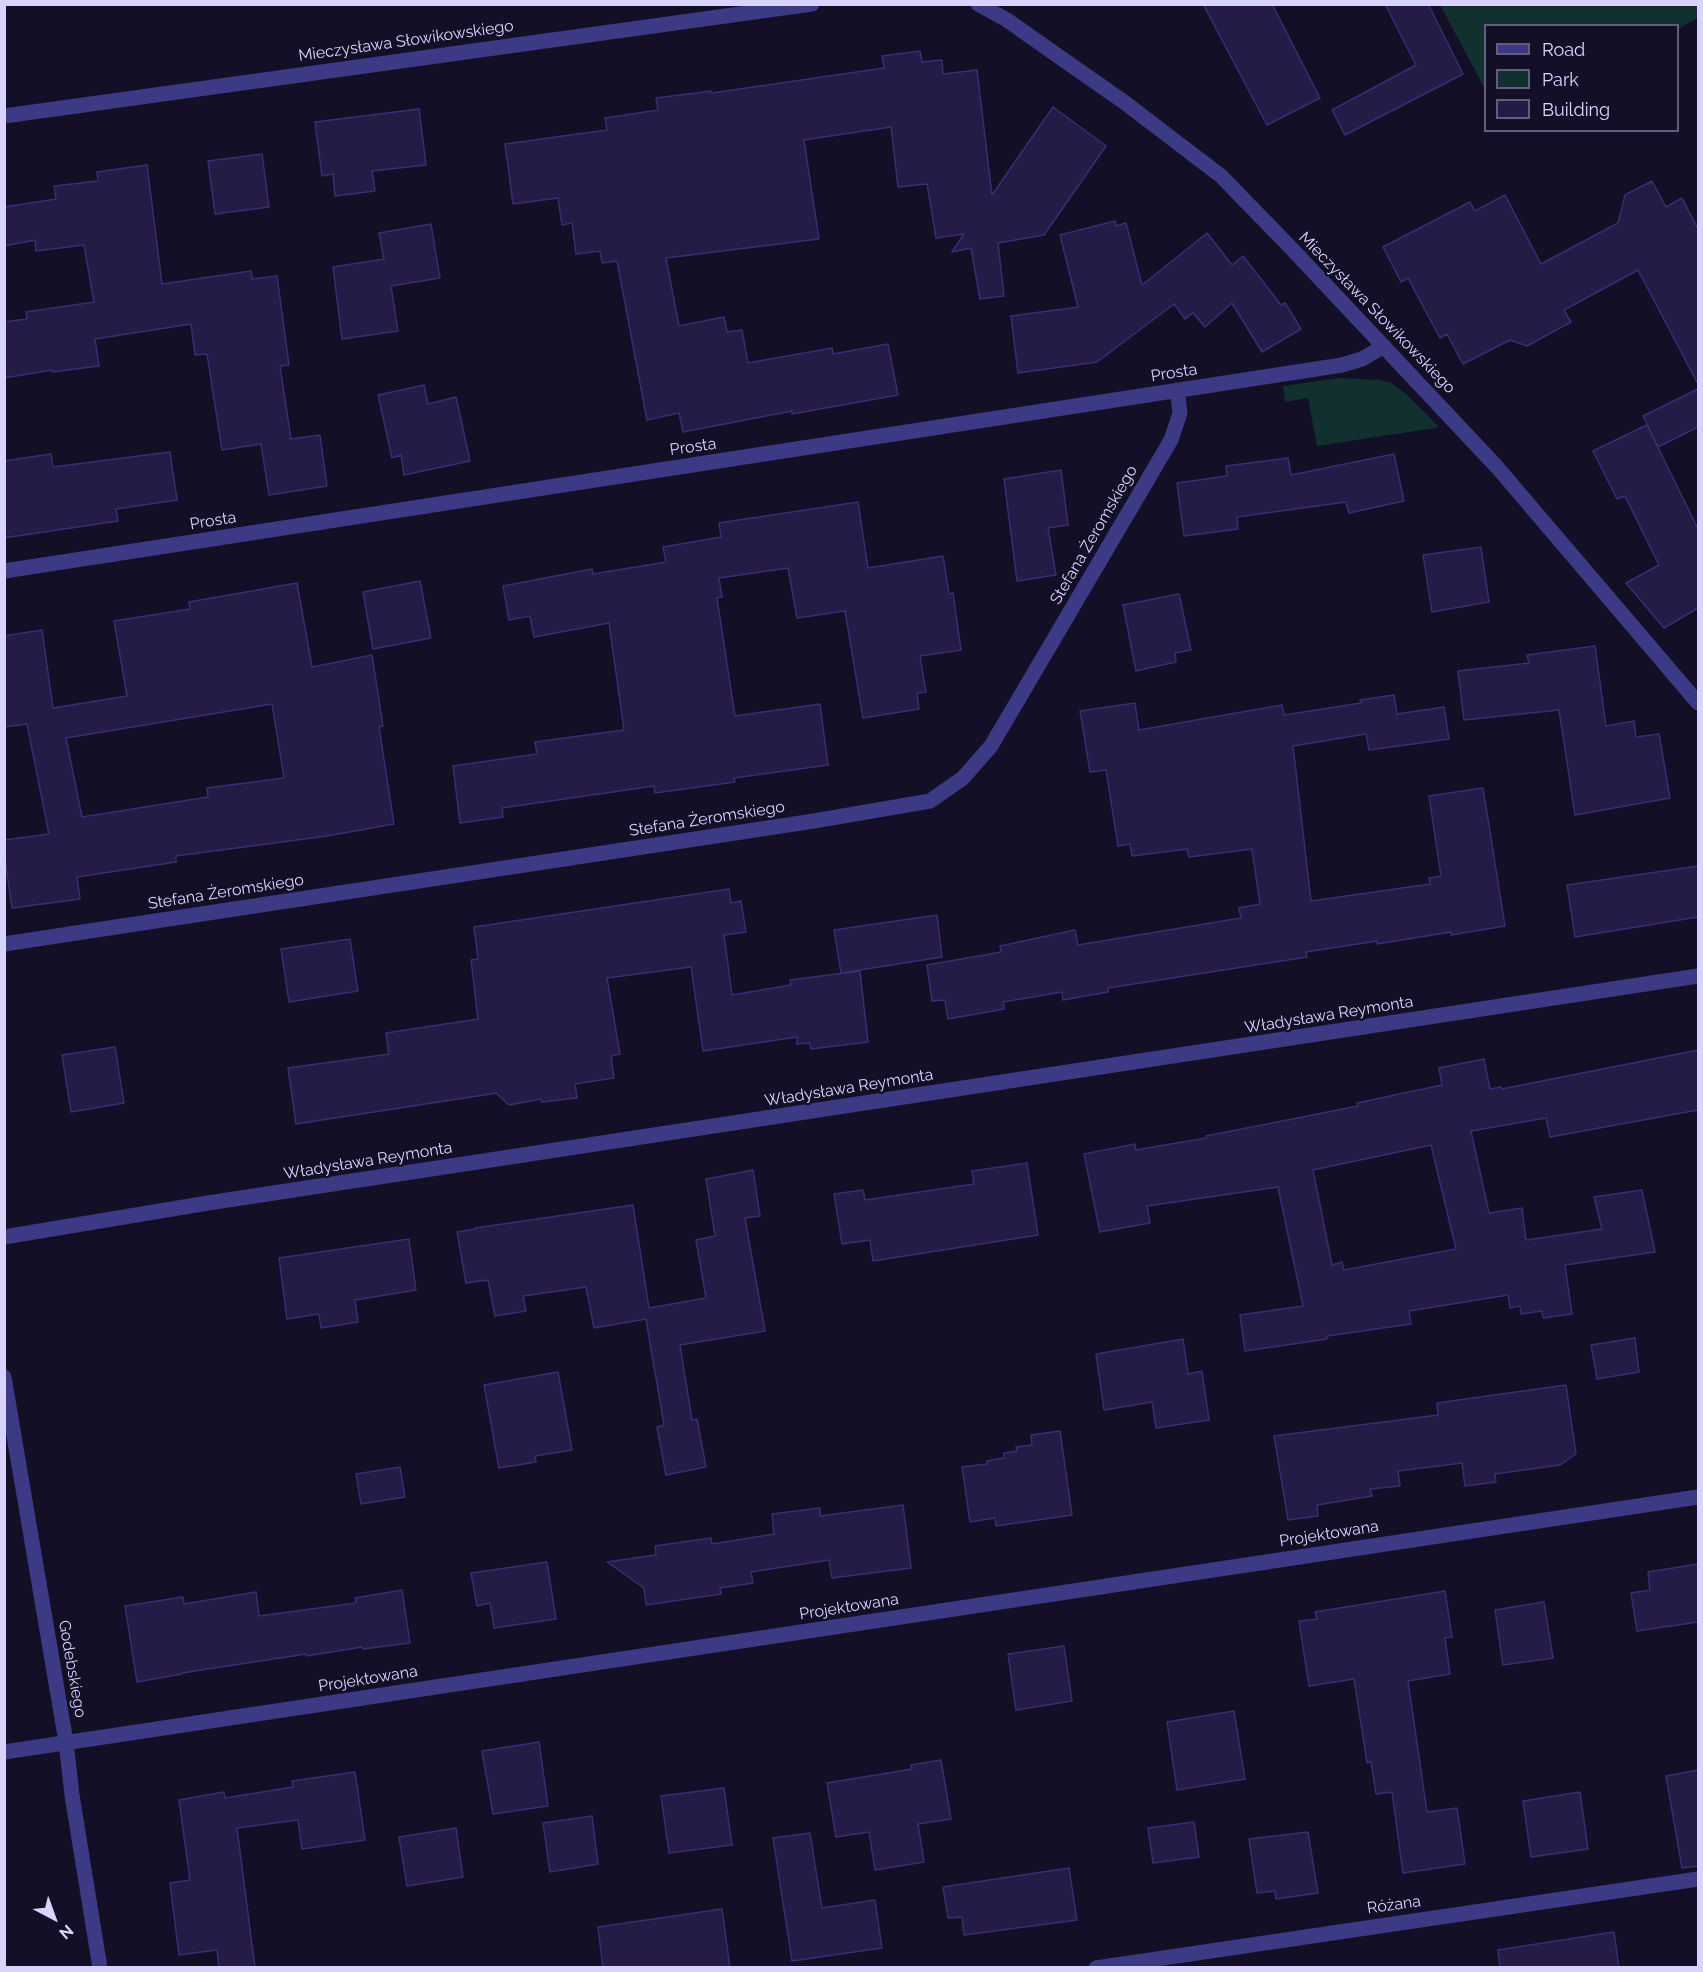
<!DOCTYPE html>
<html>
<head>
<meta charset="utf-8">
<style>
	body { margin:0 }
	#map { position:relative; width:1703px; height:1972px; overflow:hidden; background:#130f26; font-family:Raleway,sans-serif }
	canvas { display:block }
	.frame { position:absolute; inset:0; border:6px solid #d9d4ff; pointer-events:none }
	.legend { position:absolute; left:1484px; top:24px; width:195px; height:108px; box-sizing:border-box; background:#130f26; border:2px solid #625e7d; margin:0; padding:8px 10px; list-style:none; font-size:18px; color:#d9d4ff }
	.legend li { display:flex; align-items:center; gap:12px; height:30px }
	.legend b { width:30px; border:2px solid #625e7d }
	.north { position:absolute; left:24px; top:1888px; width:60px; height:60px; -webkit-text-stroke:4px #130f26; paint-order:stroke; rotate:139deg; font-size:16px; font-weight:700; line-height:24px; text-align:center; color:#d9d4ff }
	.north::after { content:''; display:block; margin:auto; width:21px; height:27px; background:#d9d4ff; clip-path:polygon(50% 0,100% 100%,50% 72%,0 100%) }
</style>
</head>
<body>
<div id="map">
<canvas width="1703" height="1972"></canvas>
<div class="frame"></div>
<ul class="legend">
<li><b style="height:8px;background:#3d3a85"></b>Road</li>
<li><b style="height:16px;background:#12302f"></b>Park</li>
<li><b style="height:16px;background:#241b47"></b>Building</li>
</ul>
<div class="north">N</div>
</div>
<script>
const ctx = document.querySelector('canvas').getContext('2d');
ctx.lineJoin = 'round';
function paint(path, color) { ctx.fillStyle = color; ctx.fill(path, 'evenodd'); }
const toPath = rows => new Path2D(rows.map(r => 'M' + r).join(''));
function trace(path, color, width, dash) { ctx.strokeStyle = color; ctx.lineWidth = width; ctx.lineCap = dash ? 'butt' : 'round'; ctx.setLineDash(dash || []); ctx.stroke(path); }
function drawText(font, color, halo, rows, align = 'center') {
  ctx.font = font + ' Raleway,sans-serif'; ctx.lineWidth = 5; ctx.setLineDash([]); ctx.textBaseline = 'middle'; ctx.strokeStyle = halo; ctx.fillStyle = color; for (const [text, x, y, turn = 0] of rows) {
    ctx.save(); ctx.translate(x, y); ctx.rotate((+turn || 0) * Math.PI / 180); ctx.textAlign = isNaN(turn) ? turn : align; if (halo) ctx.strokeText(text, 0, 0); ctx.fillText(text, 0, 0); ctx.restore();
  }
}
paint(toPath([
	[1440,5,1698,5,1698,18,1678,29,1678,26,1486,26,1485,89],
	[1340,378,1380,380,1391,383,1405,393,1438,426,1435,428,1317,446,1308,398,1285,402,1283,386]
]), '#12302f');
const building = toPath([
	[1203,4,1272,4,1320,98,1267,125,1203,4],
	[1385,4,1428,4,1463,74,1345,135,1332,110,1416,65,1385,4],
	[920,51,922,62,942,60,943,74,977,70,992,195,1053,107,1106,146,1044,235,998,243,1004,296,980,299,971,248,952,252,964,234,936,238,927,184,898,187,891,127,804,140,819,239,666,258,679,326,724,317,727,332,742,330,748,363,832,348,833,354,888,344,898,395,792,414,792,411,683,432,679,413,647,420,617,261,602,263,600,251,576,254,572,223,562,225,558,198,513,204,505,144,607,130,605,118,658,110,656,98,711,91,712,93,884,68,882,56,920,51],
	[419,109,426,165,372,171,375,191,335,196,333,174,322,176,315,122,419,109],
	[262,154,269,207,215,214,208,161,262,154],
	[147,165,162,284,251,271,252,279,277,276,289,365,280,366,291,439,320,435,327,486,269,495,261,444,222,450,207,354,195,355,191,324,95,339,99,366,52,372,52,370,4,378,4,322,27,319,26,312,94,302,84,245,36,251,35,240,4,246,4,207,56,199,54,186,98,181,97,172,147,165],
	[1652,181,1666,207,1682,198,1698,229,1698,384,1638,270,1564,310,1571,322,1527,346,1510,340,1463,364,1447,334,1440,338,1408,278,1401,282,1383,247,1470,202,1475,211,1505,195,1541,264,1618,223,1625,195,1652,181],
	[1115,221,1116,226,1126,223,1142,285,1207,233,1232,265,1243,256,1281,305,1285,303,1301,329,1262,352,1232,303,1205,327,1193,313,1185,319,1174,304,1097,362,1018,373,1011,316,1078,307,1060,235,1115,221],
	[431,224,440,278,391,286,398,331,342,339,333,267,384,259,379,233,431,224],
	[424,385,428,404,456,397,470,461,404,475,401,455,392,458,378,395,424,385],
	[1698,389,1698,427,1658,447,1643,416,1698,389],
	[1647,425,1698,529,1698,608,1664,628,1626,583,1659,565,1625,496,1617,499,1593,451,1647,425],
	[170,452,177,500,116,509,118,521,4,538,4,461,51,454,53,467,170,452],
	[1394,454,1404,501,1349,513,1346,502,1237,517,1238,529,1184,536,1177,483,1227,476,1226,466,1288,458,1291,475,1394,454],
	[1061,470,1068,525,1048,528,1056,575,1017,581,1004,479,1061,470],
	[858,502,868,568,943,556,949,594,953,593,961,650,920,656,926,692,917,693,919,709,863,718,845,611,797,618,788,568,719,578,722,597,717,598,735,716,820,704,828,765,734,778,735,782,655,793,654,786,502,808,503,817,460,823,453,766,537,754,535,742,624,730,609,623,534,637,530,616,509,620,503,586,592,569,593,574,666,562,663,547,721,537,719,523,858,502],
	[1481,547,1489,602,1432,612,1423,555,1481,547],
	[420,581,431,638,373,649,363,592,420,581],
	[297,583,312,667,372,655,383,726,379,727,394,824,327,836,176,856,176,862,77,877,80,899,12,908,4,853,4,840,49,834,27,724,4,727,4,636,42,630,53,708,127,696,114,621,190,609,189,602,297,583],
	[272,704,284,778,207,788,208,797,82,817,66,738,272,704],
	[1179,594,1191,650,1175,653,1176,662,1136,671,1123,605,1179,594],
	[1595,646,1606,726,1634,721,1636,737,1659,734,1670,798,1575,815,1559,710,1464,720,1458,671,1529,663,1527,655,1595,646],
	[1394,695,1397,714,1444,707,1449,739,1369,750,1366,734,1293,746,1311,901,1430,884,1429,878,1441,876,1429,796,1483,788,1505,926,1451,935,1451,932,1377,944,1377,941,1306,952,1307,957,1108,988,1108,992,1063,1000,1062,992,1003,1002,1004,1009,948,1019,945,1000,932,1001,927,965,1001,952,1000,946,1075,930,1078,945,1241,918,1239,908,1260,904,1252,849,1189,857,1187,849,1132,856,1130,844,1118,846,1106,770,1090,772,1080,711,1135,703,1139,730,1282,705,1284,715,1361,703,1360,700,1394,695],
	[1698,866,1698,917,1575,937,1567,885,1698,866],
	[729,889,731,903,741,901,746,932,724,935,732,995,791,985,790,980,860,971,868,1042,811,1049,810,1043,797,1044,797,1037,703,1051,691,967,607,978,620,1054,611,1056,614,1078,575,1084,577,1098,542,1102,541,1099,509,1105,498,1095,497,1093,296,1124,288,1068,389,1054,386,1033,478,1019,471,960,478,959,474,927,729,889],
	[937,915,942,957,841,973,834,930,937,915],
	[350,939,358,991,289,1002,281,949,350,939],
	[115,1047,124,1103,71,1112,62,1055,115,1047],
	[1698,1050,1698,1110,1550,1137,1546,1118,1471,1131,1489,1213,1522,1208,1526,1240,1602,1229,1594,1197,1642,1190,1655,1252,1565,1265,1572,1314,1543,1318,1542,1311,1521,1314,1520,1306,1510,1308,1508,1295,1409,1311,1411,1324,1327,1336,1327,1339,1245,1351,1240,1315,1303,1306,1278,1187,1147,1206,1150,1223,1100,1232,1084,1154,1135,1144,1136,1150,1206,1138,1206,1136,1358,1106,1357,1103,1442,1085,1439,1068,1484,1059,1490,1089,1501,1087,1502,1089,1698,1050],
	[1431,1145,1456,1249,1344,1270,1342,1262,1332,1265,1313,1170,1431,1145],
	[1027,1163,1038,1235,873,1261,870,1240,842,1244,834,1194,863,1190,865,1200,974,1184,972,1171,1027,1163],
	[753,1170,760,1216,745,1218,765,1331,680,1345,692,1420,697,1419,706,1467,666,1475,657,1427,664,1425,646,1319,594,1328,586,1287,523,1296,526,1311,495,1316,488,1280,466,1283,457,1232,475,1229,475,1228,633,1205,649,1308,706,1298,696,1240,715,1236,706,1179,753,1170],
	[409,1239,416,1290,355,1300,358,1322,321,1328,319,1314,287,1319,279,1258,409,1239],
	[1635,1338,1639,1372,1597,1379,1591,1345,1635,1338],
	[1183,1339,1188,1374,1202,1371,1209,1420,1156,1428,1152,1402,1104,1410,1096,1354,1183,1339],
	[558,1372,572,1450,535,1456,536,1462,499,1468,484,1385,558,1372],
	[1566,1385,1576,1454,1560,1465,1495,1474,1496,1482,1465,1486,1462,1463,1398,1471,1400,1486,1370,1489,1372,1496,1317,1505,1318,1516,1288,1520,1274,1436,1438,1415,1437,1403,1566,1385],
	[1060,1431,1072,1515,996,1526,995,1518,970,1522,962,1467,987,1464,987,1461,1004,1458,1004,1453,1017,1451,1016,1447,1032,1445,1031,1435,1060,1431],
	[400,1467,405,1497,361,1504,356,1474,400,1467],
	[903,1505,911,1568,832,1578,829,1560,751,1572,753,1583,720,1588,721,1594,646,1605,644,1588,607,1562,656,1555,655,1546,711,1538,712,1544,774,1534,772,1514,820,1508,820,1516,903,1505],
	[547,1562,556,1619,494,1628,490,1603,477,1606,471,1573,547,1562],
	[1698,1564,1698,1622,1637,1631,1631,1593,1650,1590,1648,1572,1698,1564],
	[402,1590,410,1643,363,1649,362,1647,306,1656,306,1654,182,1673,182,1674,137,1682,125,1606,183,1597,184,1604,256,1592,259,1616,356,1603,355,1598,402,1590],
	[1445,1591,1452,1637,1445,1638,1450,1674,1408,1681,1427,1812,1457,1808,1465,1864,1403,1873,1392,1792,1376,1794,1371,1762,1367,1763,1354,1679,1309,1686,1299,1621,1317,1619,1315,1612,1445,1591],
	[1544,1602,1553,1658,1503,1665,1495,1610,1544,1602],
	[1064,1646,1072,1701,1016,1710,1008,1654,1064,1646],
	[1234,1711,1245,1779,1177,1790,1167,1722,1234,1711],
	[539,1742,548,1806,493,1814,482,1751,539,1742],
	[941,1760,951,1819,918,1824,924,1862,875,1870,869,1832,836,1837,827,1783,912,1769,911,1765,941,1760],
	[1698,1770,1698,1866,1682,1868,1666,1776,1698,1770],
	[355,1772,365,1840,302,1849,298,1820,237,1828,255,1968,219,1968,217,1950,179,1955,170,1883,190,1880,179,1800,224,1792,225,1798,293,1787,292,1781,355,1772],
	[724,1788,732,1845,669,1853,661,1796,724,1788],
	[1580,1792,1588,1849,1531,1857,1523,1801,1580,1792],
	[592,1816,598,1864,550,1872,543,1823,592,1816],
	[1194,1822,1199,1857,1153,1863,1148,1828,1194,1822],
	[456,1828,463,1877,407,1886,399,1837,456,1828],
	[1308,1832,1318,1893,1276,1899,1275,1891,1257,1893,1249,1839,1308,1832],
	[810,1833,822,1908,875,1900,882,1948,792,1961,773,1838,810,1833],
	[1069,1868,1077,1920,964,1935,962,1917,948,1918,943,1887,1069,1868],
	[722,1909,730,1968,603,1968,598,1927,722,1909],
	[1614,1932,1619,1968,1500,1968,1498,1950,1614,1932]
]);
paint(building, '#241b47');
trace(building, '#3b2d73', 1.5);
trace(toPath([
	[978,4,1007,20,1061,58,1124,102,1221,176,1292,249,1497,467,1698,703],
	[4,116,812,4],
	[4,571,1342,365,1362,359,1384,346],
	[4,944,814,821,930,801,963,778,991,746,1171,440,1180,413,1177,390],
	[4,1237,208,1203,1698,976],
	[4,1377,66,1742,72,1795,100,1968],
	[4,1752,1698,1497],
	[1096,1968,1698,1879]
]), '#3d3a85', 15);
drawText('16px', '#d9d4ff', '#130f26', [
	["Mieczysława Słowikowskiego",406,41,-8],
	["Mieczysława Słowikowskiego",1377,313,46],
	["Prosta",1174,373,-9],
	["Prosta",693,447,-8],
	["Prosta",213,521,-9],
	["Stefana Żeromskiego",1094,535,-60],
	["Stefana Żeromskiego",707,819,-9],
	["Stefana Żeromskiego",226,892,-9],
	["Władysława Reymonta",1329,1015,-9],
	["Władysława Reymonta",849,1088,-9],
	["Władysława Reymonta",368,1161,-9],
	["Projektowana",1329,1534,-9],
	["Projektowana",849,1607,-9],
	["Godebskiego",72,1669,80],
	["Projektowana",368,1679,-9],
	["Różana",1394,1905,-8]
]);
</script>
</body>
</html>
